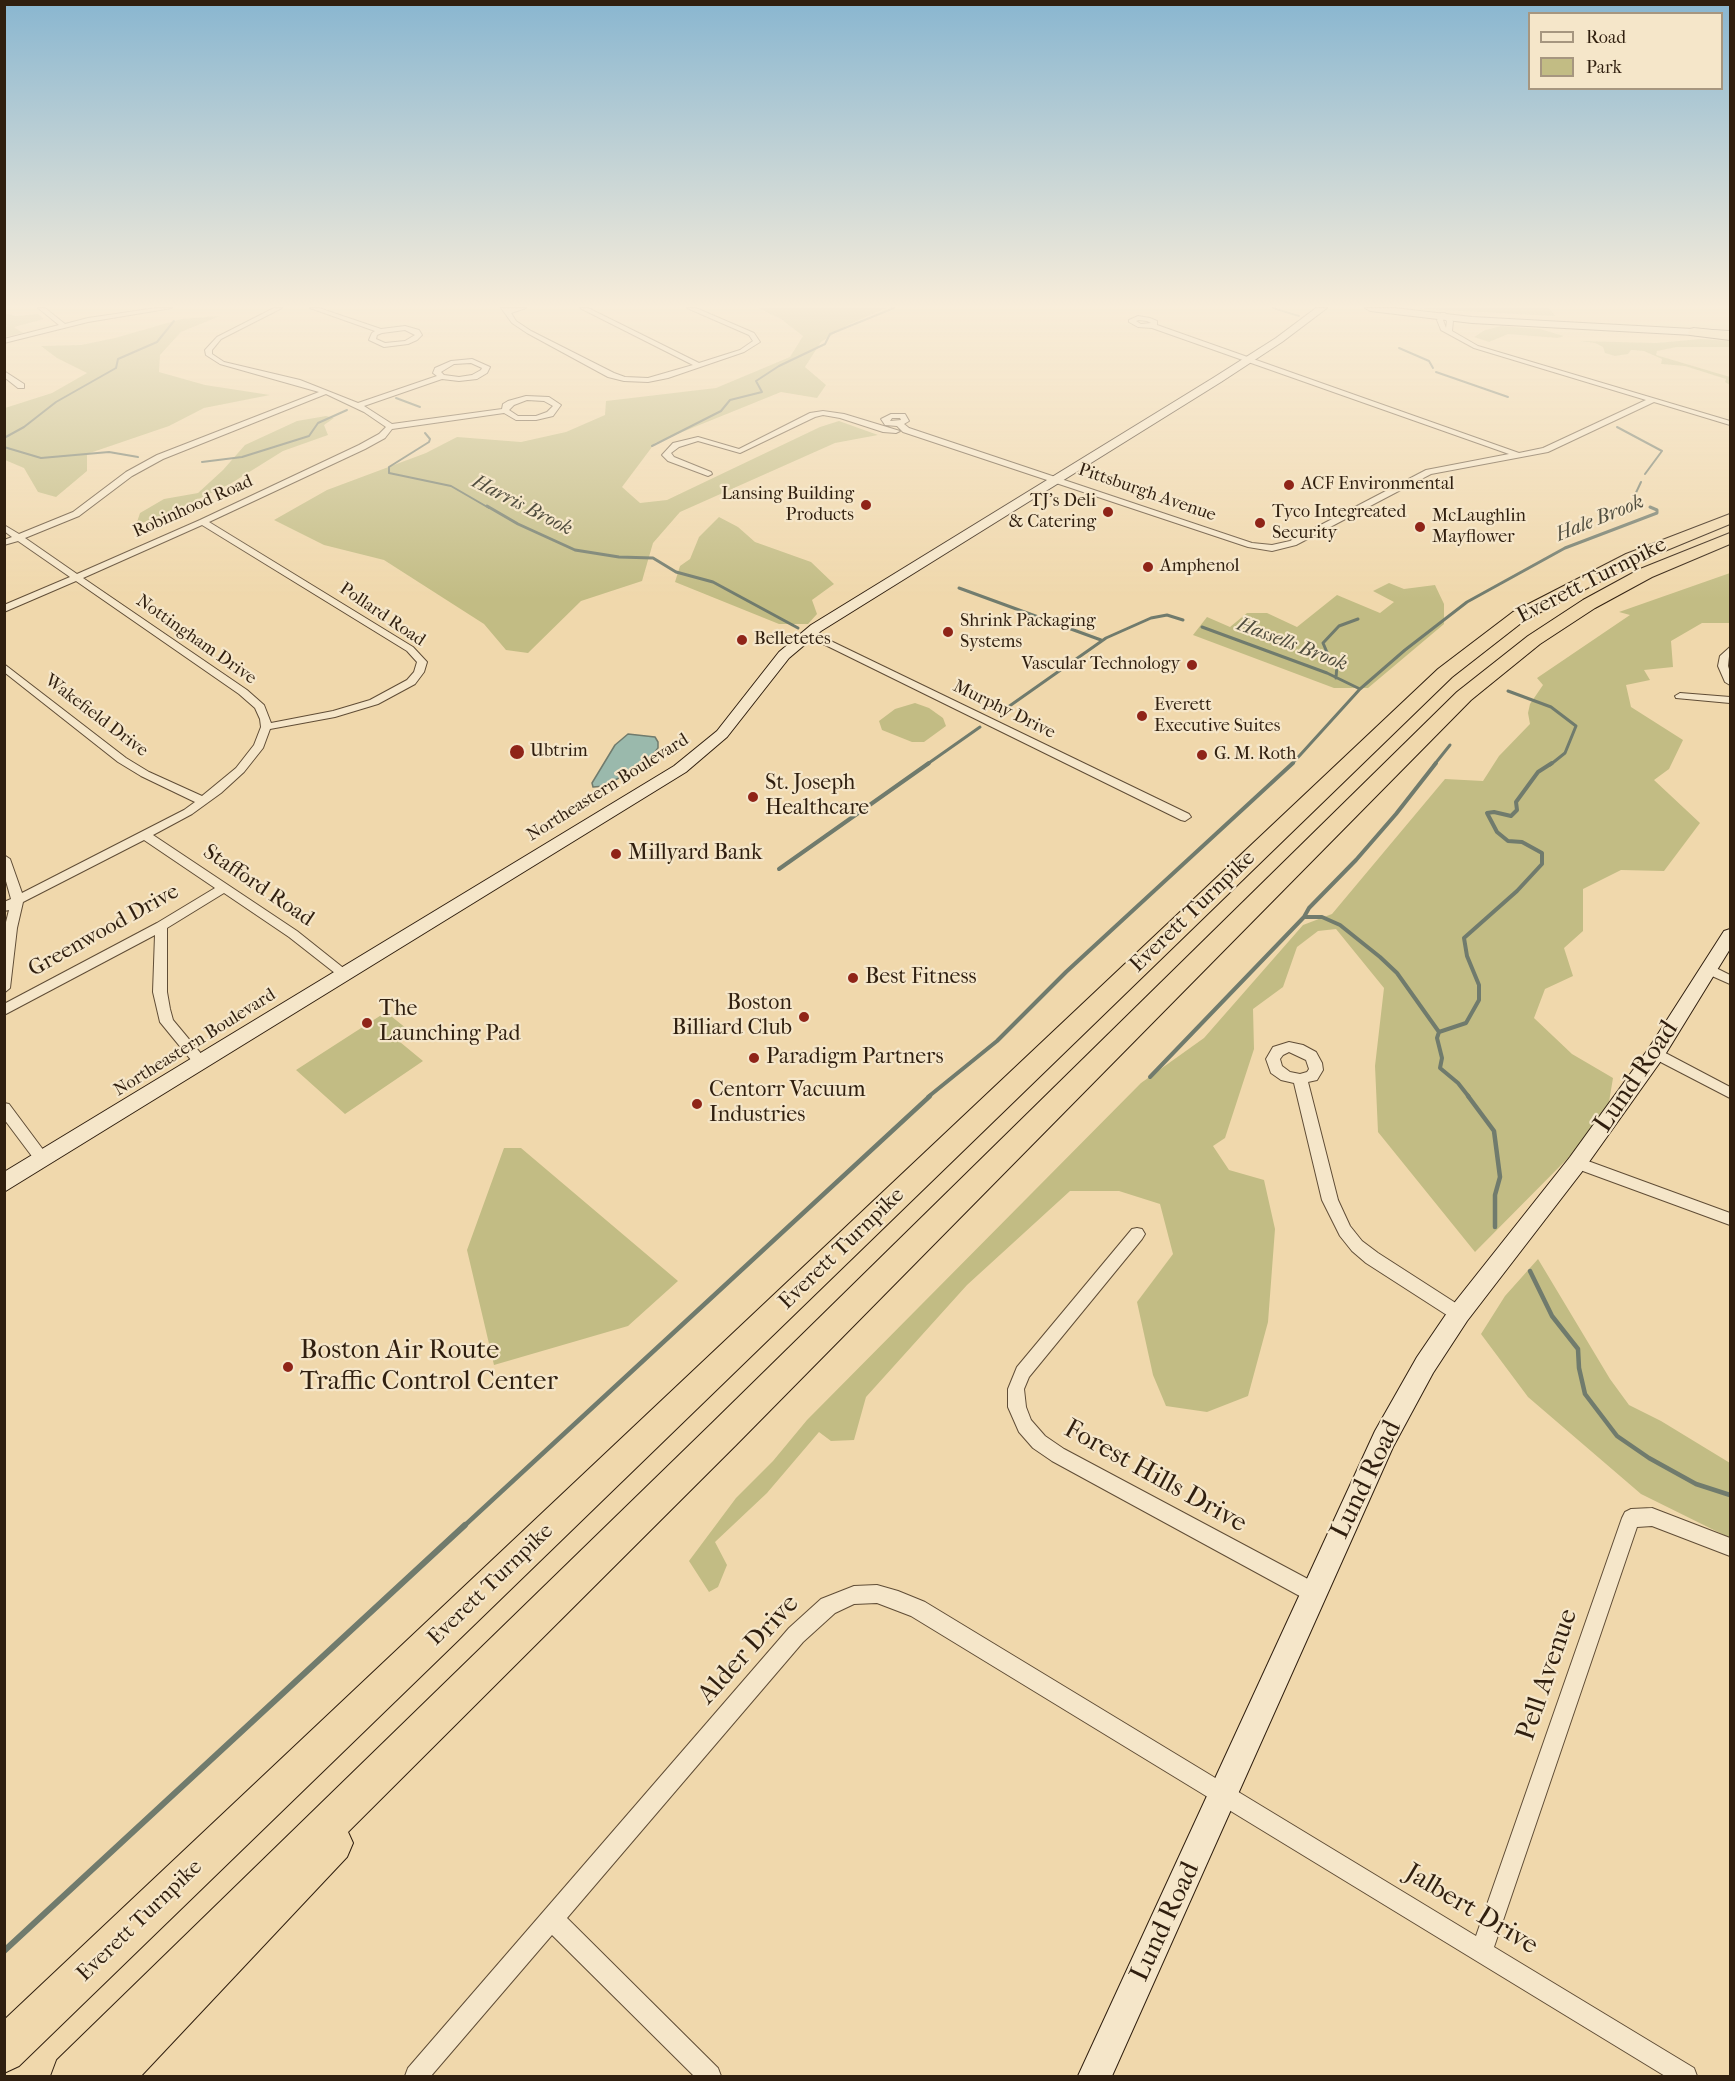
<!DOCTYPE html>
<html>
<head>
<meta charset="utf-8">
<style>
	body { margin:0 }
	#map { position:relative; width:1735px; height:2081px; overflow:hidden; background:#f0d8ac; font-family:"IM FELL French Canon",serif }
	canvas { display:block }
	.frame { position:absolute; inset:0; border:6px solid #301f0f; pointer-events:none }
	.legend { position:absolute; left:1528px; top:12px; width:195px; height:78px; box-sizing:border-box; background:#f5e6c9; border:2px solid #a6967f; margin:0; padding:8px 10px; list-style:none; font-size:18px; color:#301f0f }
	.legend li { display:flex; align-items:center; gap:12px; height:30px }
	.legend b { width:30px; border:2px solid #a6967f }
</style>
</head>
<body>
<div id="map">
<canvas width="1735" height="2081"></canvas>
<div class="frame"></div>
<ul class="legend">
<li><b style="height:8px;background:#f5e6c9"></b>Road</li>
<li><b style="height:16px;background:#c2bc84"></b>Park</li>
</ul>
</div>
<script>
const ctx = document.querySelector('canvas').getContext('2d');
ctx.lineJoin = 'round';
function paint(path, color) { ctx.fillStyle = color; ctx.fill(path, 'evenodd'); }
const toPath = rows => new Path2D(rows.map(r => 'M' + r).join(''));
function trace(path, color, width, dash) { ctx.strokeStyle = color; ctx.lineWidth = width; ctx.lineCap = dash ? 'butt' : 'round'; ctx.setLineDash(dash || []); ctx.stroke(path); }
function drawText(font, color, halo, rows, align = 'center') {
  ctx.font = font + ' "IM FELL French Canon",serif'; ctx.lineWidth = 4.5; ctx.setLineDash([]); ctx.textBaseline = 'middle'; ctx.strokeStyle = halo; ctx.fillStyle = color; for (const [text, x, y, turn = 0] of rows) {
    ctx.save(); ctx.translate(x, y); ctx.rotate((+turn || 0) * Math.PI / 180); ctx.textAlign = isNaN(turn) ? turn : align; if (halo) ctx.strokeText(text, 0, 0); ctx.fillText(text, 0, 0); ctx.restore();
  }
}
paint(toPath([
	[758,308,886,308,848,325,821,342,805,367,826,385,817,398,781,392,655,443,622,487,640,503,667,500,820,427,839,421,878,435,835,443,680,512,653,543,642,581,581,601,528,653,506,650,484,624,384,560,324,545,274,520,327,490,426,453,457,437,521,442,566,432,605,415,606,401,716,388,790,357,803,336,781,319],
	[1420,308,1549,308,1555,316,1441,310],
	[5,313,16,316,38,314,44,319,14,327,23,333,5,337,5,327,7,326,5,324],
	[220,316,181,332,160,355,159,372,205,385,270,395,204,408,169,426,87,454,87,471,56,497,38,492,24,468,5,460,5,408,52,393,87,373,57,358,41,346,81,345,115,338,181,319],
	[1501,326,1540,329,1564,336,1558,338,1508,334,1489,342,1474,337,1485,330],
	[1701,339,1730,341,1730,347,1677,347,1657,351,1656,355,1730,377,1730,385,1725,382,1726,379,1685,366,1661,364,1662,359,1644,351,1631,350,1628,354,1615,356,1605,353,1603,347,1595,343,1580,341,1656,343],
	[326,416,334,418,324,425,328,435,283,451,230,484,165,515,136,525,140,513,164,499,198,493,223,470,245,445,297,421],
	[719,517,738,527,755,542,811,562,834,584,812,600,817,614,808,624,779,624,675,582,680,566,690,559,699,537],
	[1730,573,1730,623,1702,623,1671,641,1673,667,1644,670,1650,680,1626,685,1631,707,1683,740,1669,769,1654,780,1700,823,1664,871,1621,870,1583,889,1583,931,1564,948,1573,976,1545,989,1534,1018,1572,1054,1613,1078,1608,1108,1578,1148,1475,1252,1378,1132,1375,1066,1384,988,1336,929,1318,931,1297,947,1283,987,1253,1009,1254,1049,1225,1138,1213,1146,1229,1170,1264,1180,1275,1229,1268,1322,1248,1396,1207,1412,1166,1406,1153,1375,1137,1302,1173,1254,1160,1204,1119,1191,1070,1191,967,1285,866,1397,854,1440,831,1441,819,1432,767,1493,715,1542,727,1565,718,1587,709,1592,689,1561,736,1498,773,1461,807,1420,1141,1083,1204,1038,1303,925,1332,914,1445,779,1483,781,1499,756,1530,724,1528,713,1530,704,1543,685,1537,678,1630,615,1619,612],
	[1389,583,1404,589,1435,585,1444,604,1444,624,1368,688,1334,688,1193,635,1207,617,1230,627,1247,613,1267,613,1297,627,1337,595,1380,613,1394,602,1373,591],
	[915,703,929,708,943,718,946,726,924,742,912,742,882,730,879,721,895,709],
	[386,1012,412,1033,400,1042,423,1061,345,1114,296,1070],
	[504,1148,521,1148,678,1281,628,1326,494,1365,467,1250],
	[1538,1259,1610,1379,1629,1405,1661,1421,1730,1463,1730,1538,1641,1494,1528,1397,1481,1334,1505,1296]
]), '#c2bc84');
const water = toPath([
	[628,734,655,737,658,742,658,748,648,761,605,786,593,787,592,783,615,745,628,734]
]);
paint(water, '#9ab9ac');
trace(water, '#707b6d', 1.5);
trace(toPath([
	[1273,308,1299,316],
	[1399,348,1429,361,1433,368],
	[1436,372,1508,397],
	[396,398,420,407],
	[1617,427,1662,451,1645,474],
	[425,433,430,439,429,442,389,467,389,473,451,486,489,508],
	[4,438,24,427,56,402,116,368,118,359,157,342,174,321],
	[652,446,721,411,730,400,762,392,756,381,779,366,825,344,830,334,894,308],
	[4,447,41,458,109,452,138,457],
	[202,462,242,457,309,436,318,423,347,410],
	[1641,482,1633,499,1642,503]
]), '#707b6d', 2);
trace(toPath([
	[487,506,518,524,575,550,619,557,653,558,676,572,713,582,798,628],
	[959,588,1101,640],
	[1202,627,1327,673,1360,689,1405,650,1467,602,1565,548,1657,513,1657,510,1650,507],
	[1336,678,1337,665,1329,657,1323,643,1339,626,1358,619],
	[1508,691,1551,707,1576,726,1565,753,1550,765],
	[1001,712,1106,638,1151,618,1167,615,1183,620],
	[926,765,980,727],
	[1291,765,1360,689],
	[1434,765,1450,745]
]), '#707b6d', 3);
trace(toPath([
	[779,869,929,763],
	[1304,917,1309,908,1356,860,1396,814,1436,763],
	[1150,1077,1304,917,1322,917,1340,925,1380,957,1397,973,1439,1032],
	[928,1097,997,1041,1066,972,1293,763],
	[1469,1097,1458,1083,1440,1068,1442,1058,1437,1038,1439,1032,1466,1023,1479,1000,1479,985,1467,956,1464,938,1517,891,1542,864,1542,853,1522,842,1508,841,1497,832,1487,813,1494,812,1511,816,1517,810,1516,802,1538,772,1552,763]
]), '#707b6d', 4);
trace(toPath([
	[1468,1096,1494,1131,1500,1177,1495,1195,1495,1227],
	[1530,1271,1552,1316,1578,1349,1579,1368,1585,1394,1617,1436,1649,1458,1696,1484,1730,1495],
	[463,1527,930,1096]
]), '#707b6d', 4.5);
trace(toPath([
	[4,1951,465,1525]
]), '#707b6d', 6);
const street = toPath([
	[38,308,45,308,65,324,88,318,156,308,172,308,88,322,4,343,4,339,59,325,38,308],
	[274,308,282,308,221,339,212,350,212,354,224,362,300,380,358,403,437,376,433,373,435,368,451,361,472,359,490,367,487,373,477,379,459,381,442,379,364,406,392,424,502,409,503,404,508,401,526,396,549,397,561,405,553,416,536,420,516,420,504,413,392,429,385,438,365,449,209,522,413,647,427,662,424,672,415,684,378,704,335,717,270,729,263,748,244,772,221,793,192,814,153,835,297,931,351,974,350,977,340,977,289,937,224,893,167,928,167,992,170,1009,173,1020,208,1062,206,1066,201,1067,196,1066,160,1022,153,992,155,935,4,1015,4,1004,157,923,215,888,144,840,23,902,17,928,10,988,4,993,4,930,9,910,4,911,4,902,11,899,4,874,4,855,10,859,22,893,184,810,195,802,141,776,118,762,4,672,4,664,126,758,149,772,202,796,236,768,254,745,261,727,260,719,255,708,239,694,76,581,4,612,4,605,70,577,18,541,4,545,4,540,12,537,4,531,4,525,19,534,73,512,126,472,157,455,319,392,220,364,206,355,205,350,217,337,274,308],
	[471,363,482,368,481,370,472,375,459,377,444,375,441,372,454,364,471,363],
	[326,394,364,412,386,427,379,434,359,445,200,520,77,574,25,538,79,516,132,476,163,459,326,394],
	[527,400,544,401,553,406,547,412,536,416,518,416,509,410,514,405,527,400],
	[202,525,407,651,417,662,414,672,407,680,370,700,333,711,271,723,264,705,247,690,83,578,202,525],
	[310,308,319,308,381,329,405,326,419,330,422,335,417,340,408,344,384,347,369,340,372,333,375,331,310,308],
	[405,330,415,335,405,341,385,343,376,339,377,335,382,333,405,330],
	[501,308,526,308,511,313,516,321,531,331,614,373,625,377,648,378,693,365,580,308,588,308,699,363,740,350,753,341,749,335,687,308,696,308,754,333,760,342,744,352,668,378,648,382,624,381,608,377,527,333,512,323,501,308],
	[1441,313,1445,313,1453,321,1452,331,1478,346,1730,421,1730,425,1654,402,1548,452,1431,474,1296,545,1272,551,1248,547,903,432,897,426,885,425,881,419,891,414,905,414,909,421,904,424,909,428,1252,543,1272,545,1290,541,1426,470,1509,454,1152,328,1138,327,1129,322,1129,320,1138,316,1150,318,1157,321,1157,325,1519,453,1543,448,1646,400,1474,348,1441,330,1437,320,1441,313],
	[1444,319,1447,321,1446,328,1443,320,1444,319],
	[1139,320,1147,321,1151,323,1141,324,1136,321,1139,320],
	[892,418,900,418,901,420,890,421,892,418],
	[4,371,24,384,24,388,18,388,4,377,4,371],
	[823,411,844,414,900,431,896,433,883,432,840,418,823,415,815,417,740,453,698,441,679,447,671,453,674,457,711,472,712,474,708,476,668,461,662,455,673,443,698,437,739,449,810,413,823,411],
	[808,630,1189,814,1191,817,1185,821,1181,820,805,635,803,633,808,630],
	[1730,647,1728,666,1730,672,1730,685,1725,682,1718,666,1720,656,1730,647],
	[1680,693,1730,697,1730,703,1676,698,1675,696,1680,693],
	[1708,964,1730,975,1730,984,1703,972,1702,969,1703,966,1708,964],
	[1289,1042,1303,1045,1316,1052,1322,1063,1323,1070,1317,1080,1308,1082,1338,1200,1350,1226,1362,1241,1378,1253,1465,1309,1467,1314,1465,1319,1459,1321,1453,1319,1366,1263,1352,1251,1340,1236,1322,1200,1294,1083,1281,1080,1271,1073,1266,1059,1273,1047,1289,1042],
	[1289,1052,1306,1060,1309,1069,1307,1072,1300,1074,1290,1072,1282,1066,1280,1059,1283,1055,1289,1052],
	[1656,1048,1730,1087,1730,1098,1651,1057,1649,1053,1651,1049,1656,1048],
	[4,1103,9,1104,47,1155,49,1159,47,1163,42,1165,37,1163,4,1119,4,1103],
	[1577,1157,1730,1213,1730,1225,1572,1167,1570,1163,1572,1159,1577,1157],
	[1137,1228,1142,1229,1145,1234,1142,1239,1029,1377,1024,1389,1026,1407,1031,1420,1045,1436,1064,1449,1321,1586,1323,1593,1321,1600,1314,1602,1307,1600,1052,1461,1033,1448,1019,1432,1008,1407,1008,1389,1017,1367,1132,1229,1137,1228],
	[1652,1508,1730,1538,1730,1556,1652,1526,1637,1527,1494,1947,1694,2068,1697,2076,1665,2076,911,1616,877,1603,854,1604,835,1613,803,1642,567,1918,718,2068,721,2076,694,2076,552,1935,431,2076,405,2076,408,2068,789,1628,821,1599,854,1586,877,1585,898,1591,925,1602,1476,1936,1622,1518,1625,1512,1631,1509,1652,1508]
]);
const secondary = toPath([
	[1316,308,1327,308,1282,342,1221,382,821,631,789,658,727,737,686,772,4,1192,4,1172,674,766,717,731,779,652,811,625,1213,378,1276,338,1316,308],
	[1365,308,1394,308,1472,317,1730,331,1730,337,1472,323,1370,311,1365,308],
	[1730,929,1730,949,1663,1058,1584,1169,1467,1321,1433,1373,1393,1447,1112,2076,1078,2076,1375,1431,1417,1357,1451,1307,1570,1157,1649,1048,1724,931,1730,929]
]);
const highway = toPath([
	[1694,328,1730,332,1730,340,1690,335,1688,332,1690,329,1694,328],
	[1730,514,1730,524,1638,562,1525,620,1452,677,19,2066,4,2073,4,2020,1438,669,1513,612,1626,554,1730,514],
	[1730,533,1730,544,1652,577,1595,608,1540,644,1471,700,735,1446,348,1832,353,1843,347,1857,141,2076,51,2076,57,2060,711,1424,1457,692,1528,636,1583,600,1640,569,1730,533]
]);
trace(street, '#604d36', 2);
trace(secondary, '#301f0f', 2);
trace(highway, '#301f0f', 2);
paint(street, '#f5e6c9');
paint(secondary, '#f5e6c9');
paint(highway, '#f0d8ac');
const sky = ctx.createLinearGradient(0, 0, 0, 599);
sky.addColorStop(0, '#89b6d0');
sky.addColorStop(0.51, '#f8edda');
sky.addColorStop(1, '#f8edda00');
ctx.fillStyle = sky;
ctx.fillRect(0, 0, 1735, 599);
for (const [x, y, r, color] of [
	[1289,485,6,"#8f2418"],
	[866,505,6,"#8f2418"],
	[1108,512,6,"#8f2418"],
	[1260,523,6,"#8f2418"],
	[1420,527,6,"#8f2418"],
	[1148,567,6,"#8f2418"],
	[948,632,6,"#8f2418"],
	[742,640,6,"#8f2418"],
	[1192,665,6,"#8f2418"],
	[1142,716,6,"#8f2418"],
	[517,752,8,"#8f2418"],
	[1202,755,6,"#8f2418"],
	[753,797,6,"#8f2418"],
	[616,854,6,"#8f2418"],
	[853,978,6,"#8f2418"],
	[804,1017,6,"#8f2418"],
	[367,1023,6,"#8f2418"],
	[754,1058,6,"#8f2418"],
	[697,1104,6,"#8f2418"],
	[288,1367,6,"#8f2418"]
]) { const dot = new Path2D(); dot.arc(x, y, r, 0, 2 * Math.PI); ctx.fillStyle = color; ctx.fill(dot); trace(dot, '#f5e6c9', 2); }
drawText('18px', '#301f0f', '#f5e6c9', [
	["ACF Environmental",1301,485],
	["Lansing Building",854,495,"right"],
	["Products",854,516,"right"],
	["TJ's Deli",1096,502,"right"],
	["& Catering",1096,523,"right"],
	["Tyco Integreated",1272,513],
	["Security",1272,534],
	["McLaughlin",1432,517],
	["Mayflower",1432,538],
	["Amphenol",1160,567],
	["Shrink Packaging",960,622],
	["Systems",960,643],
	["Belletetes",754,640],
	["Vascular Technology",1180,665,"right"],
	["Everett",1154,706],
	["Executive Suites",1154,727],
	["Ubtrim",530,752],
	["G. M. Roth",1214,755]
], 'left');
drawText('18px', '#301f0f', '#f5e6c9', [
	["Pittsburgh Avenue",1147,493,19],
	["Robinhood Road",193,507,-24],
	["Pollard Road",382,615,34],
	["Nottingham Drive",196,640,35],
	["Murphy Drive",1004,710,26],
	["Wakefield Drive",96,716,37],
	["Northeastern Boulevard",608,788,-32],
	["Northeastern Boulevard",195,1043,-32]
]);
drawText('italic 20px', '#504d3e', '#f5e6c9', [
	["Harris Brook",522,506,27],
	["Hale Brook",1600,519,-22],
	["Hassells Brook",1292,645,21]
]);
drawText('22px', '#301f0f', '#f5e6c9', [
	["Everett Turnpike",1592,581,-27],
	["Stafford Road",258,886,34],
	["Everett Turnpike",1193,912,-44],
	["Greenwood Drive",104,931,-29],
	["Everett Turnpike",842,1249,-44],
	["Everett Turnpike",491,1585,-44],
	["Everett Turnpike",140,1921,-44]
]);
drawText('22px', '#301f0f', '#f5e6c9', [
	["St. Joseph",765,784],
	["Healthcare",765,809],
	["Millyard Bank",628,854],
	["Best Fitness",865,978],
	["Boston",792,1004,"right"],
	["Billiard Club",792,1029,"right"],
	["The",379,1010],
	["Launching Pad",379,1035],
	["Paradigm Partners",766,1058],
	["Centorr Vacuum",709,1091],
	["Industries",709,1116]
], 'left');
drawText('27px', '#301f0f', '#f5e6c9', [
	["Lund Road",1637,1077,-56],
	["Forest Hills Drive",1155,1477,29],
	["Lund Road",1367,1480,-64],
	["Alder Drive",749,1650,-48],
	["Pell Avenue",1548,1675,-71],
	["Jalbert Drive",1471,1910,31],
	["Lund Road",1166,1922,-65]
]);
drawText('27px', '#301f0f', '#f5e6c9', [
	["Boston Air Route",300,1351],
	["Traffic Control Center",300,1382]
], 'left');
</script>
</body>
</html>
